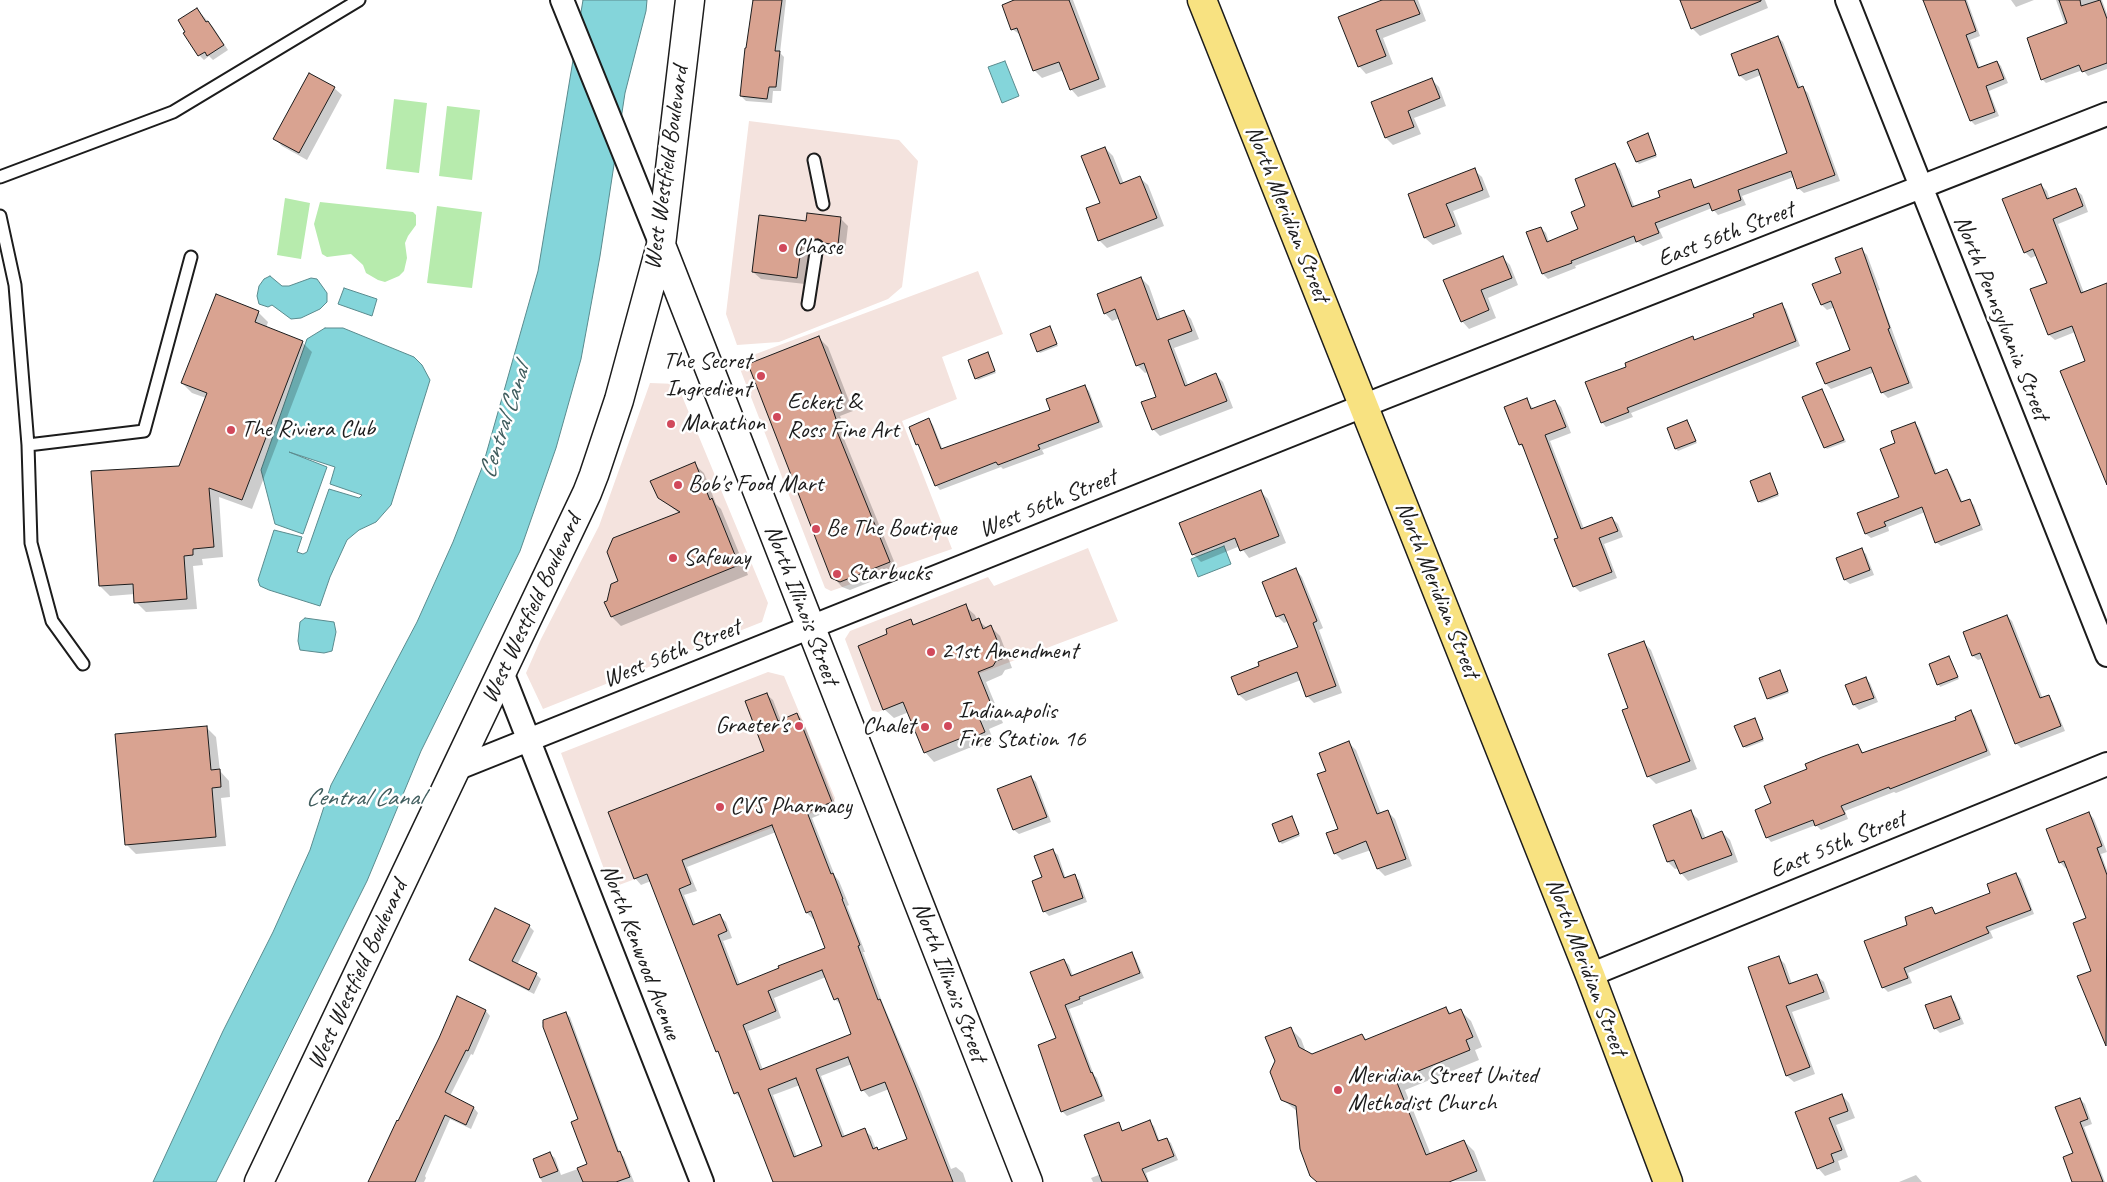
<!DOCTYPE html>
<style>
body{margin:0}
canvas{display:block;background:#fff}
</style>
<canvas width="2107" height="1182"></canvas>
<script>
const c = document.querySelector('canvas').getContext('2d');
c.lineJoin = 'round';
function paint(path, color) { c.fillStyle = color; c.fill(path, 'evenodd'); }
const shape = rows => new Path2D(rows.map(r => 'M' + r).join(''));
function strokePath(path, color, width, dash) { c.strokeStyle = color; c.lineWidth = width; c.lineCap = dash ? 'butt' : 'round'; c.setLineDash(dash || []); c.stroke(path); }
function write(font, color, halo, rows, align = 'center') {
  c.font = font + ' Caveat,sans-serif'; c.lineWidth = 5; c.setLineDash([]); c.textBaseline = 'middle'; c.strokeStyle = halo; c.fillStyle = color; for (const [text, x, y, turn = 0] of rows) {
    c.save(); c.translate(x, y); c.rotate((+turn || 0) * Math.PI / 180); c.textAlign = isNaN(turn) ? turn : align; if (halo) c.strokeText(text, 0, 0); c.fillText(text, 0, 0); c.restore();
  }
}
const built = shape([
 [749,121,899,140,918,161,902,287,888,299,779,342,737,345,726,314],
 [978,271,1003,334,942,357,957,399,902,421,952,549,831,591,825,588,737,361],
 [650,383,677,384,768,603,762,622,543,709,526,673,541,639,599,526],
 [1088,548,1118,621,878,712,872,711,845,639,850,631,988,577,994,586],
 [768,672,784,676,835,798,833,805,611,888,561,753]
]);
const green = shape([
 [394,99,427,103,419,173,386,169],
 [447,106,480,110,472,180,439,176],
 [285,198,310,203,301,259,277,255],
 [320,202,413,212,416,215,416,225,408,236,405,243,407,258,404,271,399,276,385,282,378,280,366,273,363,265,351,254,327,257,322,254,314,224],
 [437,206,482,212,472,288,427,283]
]);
const water = shape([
 [583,0,647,0,646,11,625,93,600,256,581,359,556,448,520,551,421,751,367,881,216,1182,153,1182,223,1031,273,932,310,850,331,785,417,622,453,542,483,465,538,271,583,0],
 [1005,61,1019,96,1002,103,988,67,1005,61],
 [270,276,282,286,289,286,311,278,317,279,327,293,327,302,320,309,301,318,291,319,272,305,268,307,259,304,257,296,259,286,264,279,270,276],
 [344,288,377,299,372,316,338,304,344,288],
 [325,328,343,328,414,357,422,365,430,380,391,505,376,522,359,530,347,540,330,577,320,606,269,590,260,586,258,580,274,530,302,537,297,552,303,554,307,552,329,489,359,498,362,495,330,484,335,467,289,452,327,467,303,534,275,524,261,470,307,339,325,328],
 [1224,546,1231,564,1198,577,1191,559,1224,546],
 [305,618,334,622,336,632,332,651,324,653,300,650,298,641,300,622,305,618]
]);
const shadow = shape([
 [753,0,786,0,780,53,784,57,781,91,773,91,772,103,746,101,741,96],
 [1018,0,1073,0,1106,87,1078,97,1071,89,1064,70,1042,78,1034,70,1022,36,1012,29],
 [1386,0,1418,0,1426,21,1383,38,1393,64,1366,74,1359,66],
 [1681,0,1765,0,1768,8,1700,36,1692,28],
 [1923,0,1967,0,1980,36,1970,40,1980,68,1997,62,2001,66,2008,83,1989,91,1999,116,1975,125,1971,121],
 [2011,0,2034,0,2016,7],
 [2056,0,2102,0,2107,14,2107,69,2088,76,2083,70,2046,83,2042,79,2065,25],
 [197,9,213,27,228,50,213,60,209,56,204,60,199,55],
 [1778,37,1783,42,1801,89,1803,88,1808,93,1840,181,1804,193,1798,188,1794,177,1742,196,1746,205,1718,215,1712,208,1659,229,1663,238,1643,246,1638,242,1575,266,1576,268,1548,279,1543,274,1528,233,1541,228,1546,233,1549,242,1580,230,1587,207,1615,164,1620,169,1635,208,1662,197,1690,180,1697,189,1789,153,1761,75,1746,81,1740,76,1732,55],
 [1432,80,1439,87,1446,106,1414,118,1421,134,1393,145,1386,138],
 [334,88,342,95,307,160,282,146,275,139],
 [1648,135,1657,157,1639,164,1637,162],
 [1105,148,1113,156,1124,184,1140,178,1148,185,1164,226,1107,248,1100,241,1087,209,1101,204],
 [1474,170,1482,177,1490,197,1453,211,1462,234,1433,245,1425,238,1409,194],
 [2041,185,2047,191,2050,200,2076,190,2082,195,2088,212,2058,224,2084,293,2107,284,2107,467,2087,362,2075,332,2055,340,2049,335,2032,290,2049,284,2037,255,2031,258,2025,252],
 [841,219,848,226,845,252,833,250,826,245,819,249,810,247,805,284,761,279,753,272,807,222],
 [1861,249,1867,255,1880,290,1878,291,1913,388,1888,398,1882,392,1875,372,1831,389,1826,384,1852,351,1835,307,1827,310,1822,305,1814,285,1842,274],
 [1502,257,1510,265,1518,285,1488,298,1496,318,1469,329,1462,321,1445,280],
 [1141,278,1149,286,1161,320,1184,311,1191,319,1199,339,1174,348,1188,385,1216,375,1223,382,1233,408,1160,436,1153,429,1157,397,1148,372,1145,373,1137,365,1120,318,1112,321,1105,313],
 [1781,305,1786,309,1800,346,1631,413,1633,417,1606,427,1602,422,1628,367,1692,338,1696,341,1756,318],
 [258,312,268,322,266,328,302,342,312,352,252,509,219,497,223,557,202,559,203,565,193,566,197,609,146,612,136,602,135,594,110,596,100,586,180,467,206,398,192,393,182,383],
 [1050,327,1058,346,1040,353,1038,351],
 [819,338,828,347,853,411,840,416,845,428,842,434,898,571,850,590,842,587,833,577],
 [989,356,996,373,978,380,976,378],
 [1084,386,1089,391,1103,427,1042,450,1044,454,1003,469,1001,467,940,490,936,485,921,448,917,444,929,420,933,425,943,450,1051,410],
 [1822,391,1846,442,1827,449,1825,447],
 [1526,400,1534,409,1555,401,1561,407,1571,433,1550,441,1584,529,1612,518,1618,524,1623,537,1604,544,1617,578,1580,592,1574,586,1559,539,1525,450,1520,444],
 [1687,422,1697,443,1678,451,1676,449],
 [1915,423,1919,428,1937,474,1947,470,1951,475,1963,503,1969,500,1974,505,1983,530,1941,546,1936,542,1925,512,1888,527,1889,531,1871,538,1866,534,1859,514,1900,498,1897,444],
 [694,464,704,473,716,504,721,509,748,575,621,626,612,617,620,582,679,513,659,497],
 [1770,474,1779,496,1761,503,1759,501],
 [1260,491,1268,499,1286,543,1249,558,1240,546,1201,562,1193,554],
 [1861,550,1866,554,1874,575,1850,584,1845,580,1837,559],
 [1296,570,1302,577,1323,628,1319,630,1342,693,1314,703,1307,696,1301,680,1246,701,1239,695,1233,677,1261,667,1299,648,1289,621,1284,623,1277,616],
 [965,606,975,615,977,620,978,620,987,628,991,627,1000,636,1012,668,1005,670,1002,675,986,682,1003,723,989,729,994,742,978,748,969,748,934,762,925,752,909,712,894,718,884,709,889,635,911,621,915,625],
 [2007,616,2012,621,2043,699,2048,697,2053,702,2065,731,2021,748,2016,743,1984,658,1978,660,1973,656,1965,633],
 [1643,642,1651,650,1697,769,1656,784,1648,776,1630,709],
 [1949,658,1959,679,1940,687,1930,665],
 [1781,674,1789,693,1770,700,1768,698],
 [1866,679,1870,683,1878,702,1859,710,1854,705,1847,686],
 [766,694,773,700,781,721,797,714,803,721,837,808,812,818,835,876,839,881,849,905,847,906,865,952,863,952,883,1004,921,1092,951,1169,956,1167,963,1173,966,1182,774,1182,741,1099,735,1093,720,1055,717,1051,651,881,641,885,635,878,766,752],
 [776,832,807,913,813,919,815,918,826,949,740,985,723,941,732,938,726,922,720,916,696,925,684,895,697,891,687,867],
 [826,977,835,999,841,1005,853,1035,763,1070,748,1031,781,1018,774,998],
 [852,1064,863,1090,869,1097,889,1089,908,1140,879,1151,876,1149,871,1136,864,1130,845,1137,821,1076],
 [800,1085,824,1147,797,1157,773,1095],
 [1970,711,1975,716,1991,755,1896,793,1894,792,1845,811,1848,819,1821,830,1816,825,1771,842,1767,837,1772,804,1808,770,1858,745,1864,754,1958,720],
 [1755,719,1764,741,1746,748,1744,746],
 [206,727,216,737,220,771,229,781,230,797,221,798,226,846,136,854,126,844],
 [1349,743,1356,750,1381,814,1388,812,1395,819,1412,866,1385,876,1378,869,1371,850,1342,860,1335,853,1340,829,1328,771],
 [1031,777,1036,782,1051,822,1019,834,1014,830],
 [1691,812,1698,819,1706,839,1722,832,1730,840,1738,862,1688,881,1681,873,1679,868,1675,869,1668,862,1654,826],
 [2089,813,2094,819,2107,852,2101,854,2107,870,2107,1046,2092,1006,2093,972,2088,919,2068,867,2065,868,2060,862],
 [1293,820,1300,836,1282,844,1280,842],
 [1053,851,1058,855,1066,879,1074,876,1079,880,1087,902,1049,916,1044,911,1043,878],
 [2016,874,2021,879,2034,914,1990,931,1993,938,1908,973,1912,983,1888,992,1883,987,1932,908,1937,915,1992,893],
 [529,926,534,931,517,965,537,975,541,979,534,994,475,964,470,960],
 [1132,954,1136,959,1144,978,1083,1002,1083,1004,1069,1009,1094,1075,1097,1078,1105,1101,1067,1116,1062,1111,1058,1039,1064,960,1069,965,1073,976],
 [1778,957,1785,964,1792,984,1817,976,1824,982,1830,999,1792,1012,1815,1074,1794,1082,1787,1076,1749,968],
 [1950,997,1955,1002,1964,1024,1940,1033,1935,1028],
 [1446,1008,1452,1014,1461,1011,1471,1021,1482,1047,1475,1050,1479,1060,1405,1090,1431,1155,1464,1141,1474,1151,1486,1181,1318,1182,1298,1112,1282,1099,1291,1029,1301,1039,1306,1052,1312,1055,1362,1035,1367,1040],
 [486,1011,490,1016,473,1055,471,1054,450,1096,474,1108,478,1113,471,1129,450,1119,425,1176,426,1178,424,1182,370,1182,399,1122],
 [565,1013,570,1017,620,1153,624,1157,634,1182,542,1182,534,1160,550,1154,555,1158,561,1175,589,1165,579,1120,542,1022],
 [1842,1095,1849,1103,1855,1118,1836,1125,1848,1157,1838,1161,1841,1170,1825,1176,1818,1168,1796,1113],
 [2080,1099,2085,1104,2092,1124,2084,1127,2105,1182,2074,1182],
 [1149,1122,1154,1126,1160,1142,1167,1139,1171,1143,1178,1160,1146,1173,1149,1182,1093,1182,1091,1178,1101,1174,1118,1123,1124,1132],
 [1916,1175,1922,1182,1899,1182]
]);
const building = shape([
 [753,0,782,0,775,51,780,51,776,87,769,87,767,99,740,96,745,48,746,48,753,0],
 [1014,0,1069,0,1099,79,1070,90,1059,62,1033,71,1017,28,1011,30,1002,5,1014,0],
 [1382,0,1414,0,1420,14,1376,30,1386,56,1358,67,1338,17,1382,0],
 [1680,0,1761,0,1761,1,1691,29,1680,0],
 [1923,0,1965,0,1976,31,1966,35,1978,68,1997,61,2004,79,1986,86,1995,112,1970,121,1923,0],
 [2059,0,2080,0,2081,6,2100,0,2107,19,2107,63,2082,72,2079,65,2041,80,2027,38,2067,23,2059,0],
 [197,8,206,22,208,21,224,45,207,56,205,52,198,56,183,33,185,32,178,20,197,8],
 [1778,36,1798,88,1803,86,1835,175,1797,189,1791,171,1738,190,1741,200,1712,211,1709,203,1655,223,1659,233,1636,242,1634,236,1571,261,1572,263,1542,274,1526,232,1541,227,1547,242,1578,229,1571,212,1585,206,1575,179,1615,163,1632,207,1660,197,1658,191,1691,179,1694,188,1787,153,1758,69,1739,76,1731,54,1778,36],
 [309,73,335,87,299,153,273,139,309,73],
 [1432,78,1440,98,1408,111,1414,127,1385,138,1371,102,1432,78],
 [1648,133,1656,155,1636,162,1627,142,1648,133],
 [1105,147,1120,184,1140,176,1157,218,1098,241,1086,208,1100,203,1081,156,1105,147],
 [1475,168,1483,190,1446,204,1455,226,1424,238,1408,194,1475,168],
 [2041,184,2047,199,2076,188,2083,206,2053,219,2081,293,2107,283,2107,485,2060,371,2085,361,2072,326,2048,335,2030,289,2047,283,2033,249,2024,253,2002,199,2041,184],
 [807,213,841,217,838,245,824,243,818,239,811,242,802,241,797,278,752,272,759,215,806,221,807,213],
 [1862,248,1890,328,1888,329,1909,383,1881,393,1871,367,1825,384,1816,363,1850,350,1831,301,1821,305,1812,284,1841,273,1835,258,1862,248],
 [1503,256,1512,278,1481,290,1489,310,1461,322,1443,280,1503,256],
 [1141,277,1157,320,1184,310,1192,331,1168,340,1185,386,1216,373,1227,401,1152,430,1141,402,1156,397,1144,363,1136,366,1115,309,1104,314,1097,294,1141,277],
 [216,294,259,311,255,322,303,341,242,500,209,488,214,547,193,549,193,555,184,556,187,599,134,603,133,584,99,586,91,471,179,466,207,393,181,383,216,294],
 [1782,303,1796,341,1627,408,1629,412,1601,423,1585,382,1626,367,1625,363,1693,336,1694,340,1754,317,1753,314,1782,303],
 [1050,326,1057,344,1037,352,1030,334,1050,326],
 [819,336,845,402,832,407,836,419,834,424,890,562,840,582,831,578,748,364,819,336],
 [988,352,995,371,975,379,968,360,988,352],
 [1085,385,1099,422,1038,445,1040,449,998,465,996,462,935,486,918,444,916,445,909,427,929,418,941,449,1050,410,1046,399,1085,385],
 [1822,389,1844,440,1824,448,1802,397,1822,389],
 [1527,398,1531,409,1555,400,1566,427,1545,435,1581,529,1612,517,1618,531,1599,538,1612,572,1573,587,1554,539,1558,538,1522,444,1519,445,1504,407,1527,398],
 [1687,420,1696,441,1675,449,1667,428,1687,420],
 [1915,422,1935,474,1947,469,1961,502,1970,499,1980,525,1935,543,1922,507,1884,522,1886,526,1865,534,1857,513,1899,497,1880,449,1895,443,1891,431,1915,422],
 [695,462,710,500,712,498,739,565,611,617,604,602,607,601,611,584,618,581,607,552,613,538,680,512,658,498,650,481,695,462],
 [1770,473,1778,494,1758,502,1750,481,1770,473],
 [1261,490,1279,536,1240,551,1235,538,1192,555,1179,523,1261,490],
 [1862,548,1870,570,1844,580,1836,558,1862,548],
 [1296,568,1317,621,1313,623,1336,686,1306,697,1297,672,1238,695,1231,677,1259,666,1258,662,1298,647,1284,614,1276,617,1262,582,1296,568],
 [966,604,972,621,979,618,983,629,991,625,1004,658,996,661,993,666,978,672,995,714,980,720,985,732,968,740,959,739,924,753,903,702,883,710,858,646,887,634,886,629,911,619,913,625,966,604],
 [2007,615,2040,698,2049,695,2061,726,2015,744,1980,653,1972,656,1963,632,2007,615],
 [1644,641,1690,761,1647,777,1622,710,1628,708,1608,654,1644,641],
 [1949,656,1958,677,1937,685,1929,664,1949,656],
 [1780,670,1788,691,1767,699,1759,678,1780,670],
 [1866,677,1874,698,1853,705,1845,685,1866,677],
 [767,693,778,721,797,713,832,802,807,812,831,874,833,873,843,899,842,899,860,945,858,946,878,1000,880,999,915,1085,953,1182,773,1182,738,1092,734,1094,718,1051,716,1052,647,874,634,879,608,812,764,751,745,701,767,693],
 [772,825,806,913,811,911,825,948,778,966,779,968,737,985,718,935,727,931,720,914,693,925,679,889,691,884,682,860,772,825],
 [822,970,834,1000,838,998,851,1034,760,1070,743,1025,776,1011,768,991,822,970],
 [848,1057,861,1091,885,1082,907,1139,878,1150,877,1147,873,1149,865,1128,842,1137,816,1069,848,1057],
 [796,1078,822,1146,794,1157,768,1089,796,1078],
 [1971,710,1987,751,1890,789,1889,787,1841,806,1845,814,1815,826,1813,820,1766,838,1755,810,1771,803,1764,786,1807,769,1805,764,1822,757,1858,744,1862,753,1956,720,1955,717,1971,710],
 [1755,718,1763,739,1743,747,1734,726,1755,718],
 [207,726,211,770,220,769,221,787,212,788,216,837,125,845,115,734,207,726],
 [1349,741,1377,814,1388,810,1406,859,1377,869,1366,841,1334,854,1326,833,1338,829,1317,774,1326,771,1319,753,1349,741],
 [1031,776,1047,817,1013,830,997,789,1031,776],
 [1691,810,1702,839,1722,831,1732,855,1680,874,1674,860,1667,862,1653,825,1691,810],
 [2089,812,2102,846,2097,848,2107,875,2106,1046,2077,976,2091,971,2073,923,2086,918,2064,861,2059,863,2046,829,2089,812],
 [1292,816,1299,834,1279,842,1272,824,1292,816],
 [1053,849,1064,878,1075,874,1083,898,1043,912,1032,881,1042,877,1034,856,1053,849],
 [2016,873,2031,910,1986,927,1989,933,1904,968,1908,978,1882,988,1864,941,1907,925,1905,917,1932,907,1935,914,1990,893,1987,884,2016,873],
 [495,908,530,925,512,961,537,973,529,990,469,960,495,908],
 [1132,952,1140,973,1079,997,1080,999,1065,1005,1091,1073,1092,1072,1102,1096,1061,1112,1038,1045,1056,1038,1030,972,1064,959,1071,976,1132,952],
 [1779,956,1789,984,1817,974,1824,992,1786,1006,1810,1067,1786,1076,1748,967,1779,956],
 [457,996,486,1010,468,1051,466,1050,445,1092,474,1107,466,1125,445,1115,415,1182,368,1182,397,1120,398,1121,439,1038,457,996],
 [1951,996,1960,1019,1934,1029,1925,1005,1951,996],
 [1446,1007,1449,1014,1461,1009,1473,1037,1466,1040,1470,1050,1396,1080,1426,1155,1464,1140,1477,1171,1449,1182,1317,1182,1310,1176,1300,1149,1296,1106,1281,1100,1270,1072,1275,1061,1265,1037,1291,1027,1299,1047,1312,1054,1362,1034,1365,1040,1446,1007],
 [566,1012,618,1152,620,1151,630,1177,616,1182,583,1182,577,1168,587,1164,571,1122,578,1119,543,1027,543,1020,566,1012],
 [1842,1094,1848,1111,1829,1118,1842,1150,1831,1154,1834,1162,1817,1169,1795,1112,1842,1094],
 [2080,1098,2088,1119,2080,1122,2103,1182,2072,1182,2063,1157,2073,1153,2055,1107,2080,1098],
 [1150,1120,1158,1141,1167,1138,1174,1156,1142,1169,1148,1182,1102,1182,1084,1135,1119,1122,1122,1131,1150,1120],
 [550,1152,558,1171,540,1178,533,1159,550,1152]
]);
const lane = shape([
 [814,160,823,204],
 [0,177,173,112,359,0],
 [0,216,15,285,28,445,31,543,52,621,83,664],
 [808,304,817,246],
 [28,445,144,431,191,257]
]);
const street = shape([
 [562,0,661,245],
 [1847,0,2107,655],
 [502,672,702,1182],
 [456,769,1388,396,2107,114],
 [1590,975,2107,764]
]);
const secondary = shape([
 [661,245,1028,1182],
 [259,1182,587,493,594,475,619,400,661,245,690,0]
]);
const primary = shape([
 [1202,0,1590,975,1668,1182]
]);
const markers = [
 [783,248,5,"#d1495b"],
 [761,376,5,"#d1495b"],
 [777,417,5,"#d1495b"],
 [671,424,5,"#d1495b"],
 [231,430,5,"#d1495b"],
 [678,485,5,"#d1495b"],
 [816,529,5,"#d1495b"],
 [673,558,5,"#d1495b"],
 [837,574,5,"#d1495b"],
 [931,652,5,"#d1495b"],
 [799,726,5,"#d1495b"],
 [948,726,5,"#d1495b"],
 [925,727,5,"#d1495b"],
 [720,807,5,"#d1495b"],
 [1338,1090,5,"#d1495b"]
];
const streetNames = [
 ["West Westfield Boulevard",667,168,-82],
 ["North Meridian Street",1287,214,68],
 ["East 56th Street",1726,235,-21],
 ["North Pennsylvania Street",2001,318,68],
 ["West 56th Street",1048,504,-22],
 ["North Meridian Street",1437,590,68],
 ["North Illinois Street",801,605,69],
 ["West Westfield Boulevard",532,609,-65],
 ["West 56th Street",672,654,-22],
 ["East 55th Street",1838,845,-22],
 ["North Kenwood Avenue",640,952,69],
 ["North Meridian Street",1586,967,69],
 ["West Westfield Boulevard",358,975,-65],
 ["North Illinois Street",949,982,69]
];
const poiNames = [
 ["Chase",793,248],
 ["The Secret",751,362,"right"],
 ["Ingredient",751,390,"right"],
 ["Eckert &",787,403],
 ["Ross Fine Art",787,431],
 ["Marathon",681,424],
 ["The Riviera Club",241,430],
 ["Bob's Food Mart",688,485],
 ["Be The Boutique",826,529],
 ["Safeway",683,558],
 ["Starbucks",847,574],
 ["21st Amendment",941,652],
 ["Indianapolis",958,712],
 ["Fire Station 16",958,740],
 ["Graeter's",789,726,"right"],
 ["Chalet",915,727,"right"],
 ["CVS Pharmacy",730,807],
 ["Meridian Street United",1348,1076],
 ["Methodist Church",1348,1104]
];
const waterNames = [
 ["Central Canal",505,422,-72],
 ["Central Canal",364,798]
];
paint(built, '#f4e3de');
paint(green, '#b7ebad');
paint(water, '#84d5da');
strokePath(water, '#5a8b8e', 1);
paint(shadow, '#0003');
paint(building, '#d9a391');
strokePath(building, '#1c1c1c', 1);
strokePath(lane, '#1c1c1c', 15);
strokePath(street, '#1c1c1c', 26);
strokePath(secondary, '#1c1c1c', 31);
strokePath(primary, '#1c1c1c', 31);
strokePath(lane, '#fff', 11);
strokePath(street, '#fff', 22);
strokePath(secondary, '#fff', 28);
strokePath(primary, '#f8e281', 28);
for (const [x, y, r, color] of markers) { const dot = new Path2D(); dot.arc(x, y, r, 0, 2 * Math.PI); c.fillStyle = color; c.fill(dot); strokePath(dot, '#fff', 2); }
write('24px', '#1c1c1c', '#fff', streetNames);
write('24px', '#1c1c1c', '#fff', poiNames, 'left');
write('italic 25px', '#405d5e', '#fff', waterNames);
</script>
